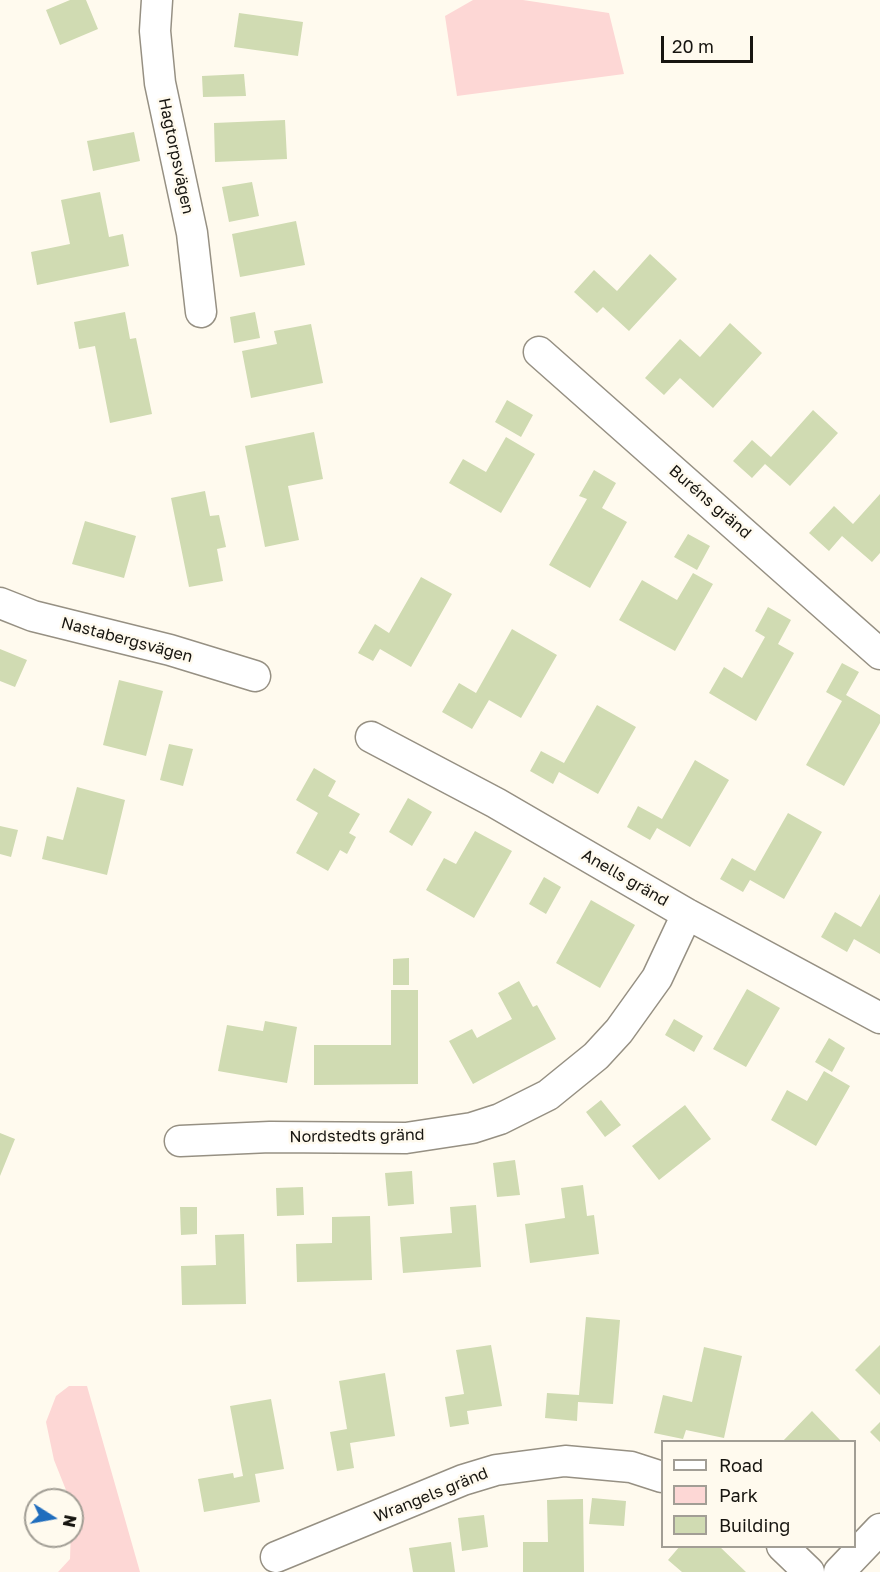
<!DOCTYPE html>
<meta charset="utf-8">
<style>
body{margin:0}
#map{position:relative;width:880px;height:1572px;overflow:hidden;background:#fffaee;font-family:"Golos Text",sans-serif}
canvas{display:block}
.legend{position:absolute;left:661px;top:1440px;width:195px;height:108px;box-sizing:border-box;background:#fffaee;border:2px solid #a29e95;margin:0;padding:8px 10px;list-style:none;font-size:18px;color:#171510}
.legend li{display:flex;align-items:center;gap:12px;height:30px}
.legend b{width:30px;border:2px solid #a29e95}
.north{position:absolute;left:24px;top:1488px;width:60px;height:60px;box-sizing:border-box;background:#fffaee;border:2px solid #a29e95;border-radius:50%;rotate:101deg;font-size:16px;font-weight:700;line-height:24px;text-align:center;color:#171510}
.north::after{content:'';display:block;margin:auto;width:21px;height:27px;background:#206dbd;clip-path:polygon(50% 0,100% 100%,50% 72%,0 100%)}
.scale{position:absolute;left:661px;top:36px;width:92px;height:27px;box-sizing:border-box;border:3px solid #171510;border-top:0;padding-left:8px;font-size:18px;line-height:21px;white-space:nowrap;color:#171510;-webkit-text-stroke:4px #fffaee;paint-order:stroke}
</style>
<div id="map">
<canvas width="880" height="1572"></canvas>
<ul class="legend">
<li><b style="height:8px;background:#fff"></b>Road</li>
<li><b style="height:16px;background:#fdd7d5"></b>Park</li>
<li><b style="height:16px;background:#d0dbb2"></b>Building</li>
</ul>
<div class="north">N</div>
<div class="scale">20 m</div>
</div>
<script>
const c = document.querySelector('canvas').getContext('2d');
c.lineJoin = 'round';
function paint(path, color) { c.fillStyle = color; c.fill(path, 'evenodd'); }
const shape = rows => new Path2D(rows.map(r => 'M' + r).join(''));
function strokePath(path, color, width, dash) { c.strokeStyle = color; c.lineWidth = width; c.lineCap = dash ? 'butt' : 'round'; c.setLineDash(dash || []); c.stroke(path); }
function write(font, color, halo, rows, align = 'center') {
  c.font = font + ' "Golos Text",sans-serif'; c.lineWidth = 5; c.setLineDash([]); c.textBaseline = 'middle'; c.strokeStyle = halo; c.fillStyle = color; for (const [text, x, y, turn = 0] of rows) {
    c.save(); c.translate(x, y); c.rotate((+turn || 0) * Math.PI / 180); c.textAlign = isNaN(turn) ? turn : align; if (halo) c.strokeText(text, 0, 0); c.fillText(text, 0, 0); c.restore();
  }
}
const green = shape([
 [473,0,523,0,609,13,624,74,457,96,445,16],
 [69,1386,87,1386,140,1572,58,1572,70,1559,72,1500,70,1500,54,1460,46,1422,56,1396]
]);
const building = shape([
 [70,0,86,0,98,29,60,45,46,10],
 [239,13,303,22,298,56,234,47],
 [244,74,246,96,203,97,202,76],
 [285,120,287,159,215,162,214,123],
 [134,132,140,161,93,171,87,141],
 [252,182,259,216,229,222,222,187],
 [100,192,109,237,123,234,129,266,37,285,31,252,70,244,61,200],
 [296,221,305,265,240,277,232,234],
 [650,254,677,279,629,331,603,307,597,313,574,292,594,270,617,291],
 [125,312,130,339,136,338,152,414,110,423,95,346,79,349,74,322],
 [255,312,260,338,234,343,230,317],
 [730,323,762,353,713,408,680,378,664,395,645,378,680,339,700,357],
 [311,324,323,383,251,398,242,351,277,344,274,331],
 [507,400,533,415,521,437,495,422],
 [813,410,838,433,790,486,765,464,752,478,733,461,752,440,771,457],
 [314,432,323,479,288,486,299,540,265,547,245,446],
 [506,437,535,454,501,513,449,483,463,459,486,472],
 [594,470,616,483,602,508,627,522,590,588,549,565,587,499,579,496],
 [205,491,210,516,219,515,226,547,217,549,223,581,189,587,171,498],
 [880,494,880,553,872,562,842,536,829,551,809,533,834,506,853,524],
 [85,521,136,536,124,578,72,564],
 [688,534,710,546,697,570,674,557],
 [693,573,713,584,675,651,619,620,642,580,677,600],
 [421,577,452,594,411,667,380,649,373,661,358,653,375,624,389,633],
 [768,607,791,620,778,644,794,653,756,721,709,693,724,667,742,678,765,637,755,631],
 [512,629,557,655,521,718,489,700,472,729,442,712,459,683,476,693],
 [0,649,27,660,15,687,0,681],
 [842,663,859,672,846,695,880,715,880,723,844,786,806,765,842,701,826,692],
 [119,680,163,691,146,756,103,745],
 [597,705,636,727,598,794,559,772,553,784,530,771,541,751,564,763],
 [169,744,193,749,183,786,160,780],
 [695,760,729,780,690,847,657,828,650,840,627,827,638,806,662,819],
 [314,768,336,781,328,796,360,814,349,833,356,837,347,854,340,850,328,871,296,853,318,813,296,800],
 [77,787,125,800,107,875,42,859,47,836,63,840],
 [408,798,432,812,412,846,389,832],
 [788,813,822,832,784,899,750,880,743,892,720,879,732,858,755,871],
 [0,826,18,830,11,857,0,854],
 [475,831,512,851,474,918,426,890,444,858,456,864],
 [544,877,561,887,546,914,529,904],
 [880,894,880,954,854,939,847,952,821,937,835,912,861,927],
 [591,900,635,925,600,988,556,963],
 [409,958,409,985,393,985,393,959],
 [519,981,533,1007,537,1005,556,1039,473,1084,449,1041,472,1029,477,1038,512,1019,498,993],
 [747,989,780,1008,746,1067,713,1049],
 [391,990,418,990,418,1084,314,1085,314,1045,391,1045],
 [674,1019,703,1036,694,1052,665,1035],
 [265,1021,297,1027,287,1083,218,1071,227,1025,263,1031],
 [829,1038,845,1048,832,1072,815,1062],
 [824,1071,850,1086,816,1146,771,1120,787,1090,807,1101],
 [601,1100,621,1125,605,1137,586,1112],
 [685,1105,711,1139,659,1180,632,1146],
 [0,1133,15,1139,0,1176],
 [515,1160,520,1195,497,1197,493,1163],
 [412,1171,414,1204,388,1206,385,1173],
 [583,1185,587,1216,594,1215,599,1254,530,1263,525,1224,565,1218,561,1188],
 [303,1187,304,1215,277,1216,276,1188],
 [476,1205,481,1267,403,1273,400,1237,452,1233,450,1207],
 [180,1207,197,1207,197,1234,181,1235],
 [370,1216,372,1280,297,1282,296,1244,332,1243,332,1217],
 [244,1234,246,1304,182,1305,181,1266,216,1265,215,1235],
 [586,1317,620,1320,613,1404,578,1402,577,1421,545,1418,547,1393,579,1395],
 [491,1345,502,1406,467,1411,469,1424,450,1427,445,1397,464,1394,456,1350],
 [880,1345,880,1395,855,1370],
 [704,1347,742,1356,724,1438,686,1430,683,1439,654,1433,663,1395,692,1402],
 [385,1373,395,1436,350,1443,354,1468,337,1471,330,1432,347,1429,339,1381],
 [271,1399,284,1469,255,1474,260,1502,204,1512,198,1479,233,1473,234,1478,243,1476,230,1406],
 [812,1411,842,1442,782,1442],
 [880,1422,880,1442,870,1432],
 [592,1498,626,1501,624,1526,589,1524],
 [583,1499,584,1572,523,1572,523,1542,548,1542,547,1500],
 [484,1515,488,1547,462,1551,458,1518],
 [451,1542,455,1572,413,1572,409,1548],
 [680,1546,719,1546,746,1572,682,1572,668,1560]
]);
const minor = shape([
 [157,0,155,31,160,83,192,233,201,312],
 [539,352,880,654],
 [0,603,33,616,170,650,255,676],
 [371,737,496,803,687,914,880,1018],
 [180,1141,270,1137,406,1138,472,1128,500,1119,548,1095,596,1056,619,1031,657,978,687,914],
 [782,1546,809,1572],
 [276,1557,463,1480,496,1470,565,1461,631,1467,662,1477],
 [839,1572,880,1529]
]);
const streetNames = [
 ["Hagtorpsvägen",176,156,78],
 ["Buréns gränd",710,502,41],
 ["Nastabergsvägen",127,640,15],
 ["Anells gränd",625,878,30],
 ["Nordstedts gränd",357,1136,-1],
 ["Wrangels gränd",431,1495,-22]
];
paint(green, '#fdd7d5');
paint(building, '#d0dbb2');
strokePath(minor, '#969083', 33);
strokePath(minor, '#fff', 30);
write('16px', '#171510', '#fffaee', streetNames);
</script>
